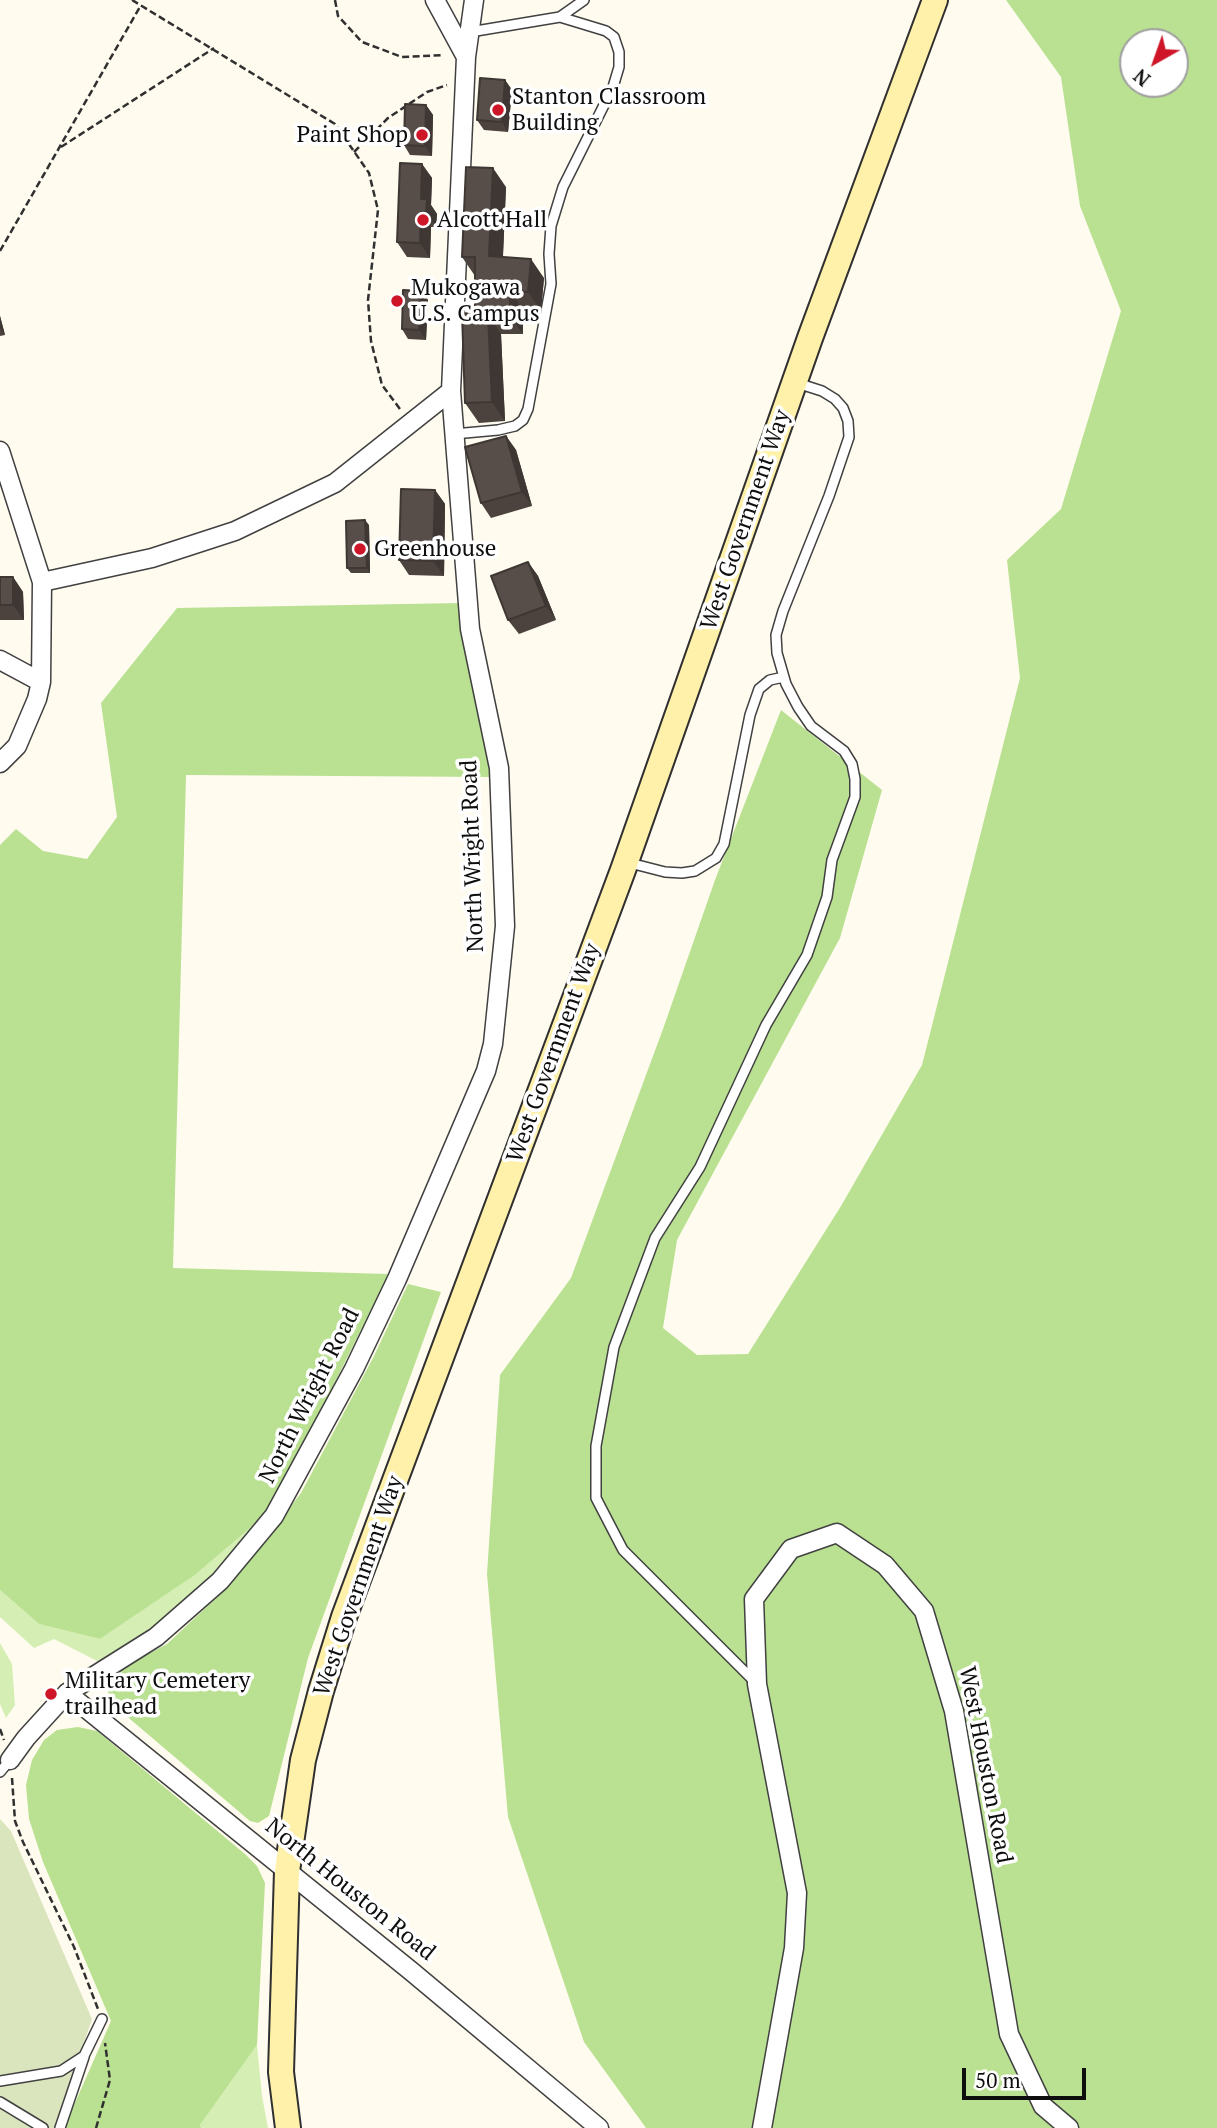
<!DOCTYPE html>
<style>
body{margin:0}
#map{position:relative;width:1217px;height:2128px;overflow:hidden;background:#fffbef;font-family:"PT Serif",serif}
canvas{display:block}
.north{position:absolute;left:1119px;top:28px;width:70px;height:70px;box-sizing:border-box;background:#fff;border:2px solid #9f9f9f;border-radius:50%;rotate:220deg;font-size:19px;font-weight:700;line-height:28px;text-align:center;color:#0e0e0e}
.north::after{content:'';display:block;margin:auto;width:24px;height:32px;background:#ce1628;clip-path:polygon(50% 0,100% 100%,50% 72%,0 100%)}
.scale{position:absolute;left:962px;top:2068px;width:124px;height:32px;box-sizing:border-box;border:4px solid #0e0e0e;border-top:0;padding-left:9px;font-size:21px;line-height:24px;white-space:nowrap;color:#0e0e0e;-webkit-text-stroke:5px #fff;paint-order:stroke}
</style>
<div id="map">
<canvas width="1217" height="2128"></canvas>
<div class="north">N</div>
<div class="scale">50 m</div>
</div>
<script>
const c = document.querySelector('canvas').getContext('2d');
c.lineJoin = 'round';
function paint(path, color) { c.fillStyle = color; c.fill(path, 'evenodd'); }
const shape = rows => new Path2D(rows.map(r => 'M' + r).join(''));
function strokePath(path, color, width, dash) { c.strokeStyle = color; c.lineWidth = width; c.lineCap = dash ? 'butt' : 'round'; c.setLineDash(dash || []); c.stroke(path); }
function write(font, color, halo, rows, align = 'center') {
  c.font = font + ' "PT Serif",serif'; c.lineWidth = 7; c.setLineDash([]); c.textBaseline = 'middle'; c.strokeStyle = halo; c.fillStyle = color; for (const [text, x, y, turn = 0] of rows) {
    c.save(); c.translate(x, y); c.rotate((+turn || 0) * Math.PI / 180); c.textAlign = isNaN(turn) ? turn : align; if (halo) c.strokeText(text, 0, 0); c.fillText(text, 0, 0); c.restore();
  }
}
const green = shape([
 [271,1510,216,1577,124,1650,99,1662,54,1639,34,1648,0,1617,0,1590,39,1624,100,1639,195,1575],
 [0,1643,12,1664,15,1705,6,1718,0,1704],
 [257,2045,262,2096,268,2128,201,2128,200,2125]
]);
const forest = shape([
 [1006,0,1217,0,1217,2128,646,2128,584,2042,508,1817,487,1574,500,1375,571,1278,663,1029,715,880,781,710,882,790,840,938,677,1240,663,1328,697,1355,748,1354,841,1206,922,1065,1020,678,1007,560,1061,509,1121,311,1080,206,1061,77],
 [1133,42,1175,42,1175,84,1133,84],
 [461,603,492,777,186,775,173,1268,389,1274,271,1510,195,1575,100,1639,39,1624,0,1590,0,845,16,829,43,851,87,859,117,817,101,703,177,608],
 [408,1284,441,1292,308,1658,269,1816,258,1823,250,1821,117,1708,108,1692,109,1678,116,1671,167,1644,228,1587,301,1493,373,1358],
 [78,1727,97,1731,245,1854,257,1866,265,1883,257,2045,200,2125,201,2128,64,2128,111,2021,43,1862,29,1819,26,1785,32,1760,44,1740,57,1730]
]);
const cemetery = shape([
 [0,1819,11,1831,92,2019,55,2128,0,2128]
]);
const path = shape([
 [132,0,335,124,369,173,378,210,368,300,371,341,382,385,400,409],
 [335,0,338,16,362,42,402,57,444,55],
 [61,147,214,48],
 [354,152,388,118,427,92,447,85],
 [0,251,141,5],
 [0,1729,4,1740],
 [12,1778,15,1821,23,1842,74,1947,98,2009],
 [96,2128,110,2080,105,2043]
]);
const service = shape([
 [470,32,560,17,584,0],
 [454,434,498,430,515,426,523,420,528,409,551,284,549,254,551,226,563,187,613,87,619,67,619,52,614,37,606,31,560,17],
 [626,862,665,872,682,873,695,871,716,858,724,844,750,715,759,689,770,680,784,677],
 [756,1683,623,1550,596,1498,596,1446,614,1347,655,1238,700,1167,766,1025,807,955,827,897,832,860,855,797,855,779,852,764,844,751,811,726,798,707,786,684,777,653,776,635,783,611,829,496,849,437,848,421,843,408,835,399,822,391,797,383],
 [0,1772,10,1760],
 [0,2081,61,2071,84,2056,102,2019],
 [0,2102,43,2128],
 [60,2128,84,2057]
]);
const minor = shape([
 [435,0,466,57],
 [0,451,42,582,41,682,37,699,17,746,0,763],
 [42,582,152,558,235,531,335,483,451,391],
 [0,660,41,682],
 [67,1693,411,1971,599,2128],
 [10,1760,26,1738,67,1693,156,1637,220,1581,274,1516,354,1369,397,1279,486,1071,493,1044,505,926,499,768,470,629,451,391,466,57,474,0],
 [762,2128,794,1948,797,1893,757,1684,754,1599,791,1549,837,1533,885,1565,924,1611,954,1711,1009,2034,1043,2106,1069,2128]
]);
const secondary = shape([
 [288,2128,281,2072,287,1871,303,1760,321,1691,344,1617,623,870,810,338,935,0]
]);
const wall = shape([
 [505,80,512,90,508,132,484,130,477,120],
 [426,105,433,115,432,156,410,155,404,145],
 [422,164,432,178,431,205,437,214,436,227,431,227,430,258,407,257,397,242],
 [506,187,503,257,544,278,541,311,523,310,523,334,501,334,505,421,479,423,465,403,475,314,475,276,462,257],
 [421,291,428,300,426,340,408,339,402,329],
 [0,316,5,335,0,336],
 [506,436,516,450,532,506,491,518,481,503],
 [435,490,445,504,444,576,409,575,399,560],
 [369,525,370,573,351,573,347,568],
 [528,562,538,576,556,620,519,634,508,620],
 [0,577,13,577,23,592,24,620,0,620]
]);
const shadedWall = shape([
 [505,80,512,90,508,132,502,122],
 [426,105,433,115,432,156,425,146],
 [422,164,432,178,431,205,437,214,436,227,426,212,421,199],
 [493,168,506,187,502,275,489,256],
 [421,212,431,227,430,258,420,243],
 [531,259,544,278,541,311,528,292],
 [421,291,428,300,426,340,419,330],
 [510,291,523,310,523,334,510,315],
 [488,315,501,334,505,421,492,402],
 [0,316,5,335,0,328],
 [506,436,516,450,532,506,522,492],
 [435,490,445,504,444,576,433,561],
 [365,520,369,525,370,573,367,568],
 [528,562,538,576,556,620,546,606],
 [13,577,23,592,24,620,13,605]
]);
const building = shape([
 [480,78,505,80,502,122,477,120,480,78],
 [405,104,426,105,425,146,404,145,405,104],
 [400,163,422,164,421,199,427,199,426,212,421,212,420,243,397,242,400,163],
 [466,167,493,168,489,256,531,259,528,292,510,291,510,315,488,315,492,402,465,403,462,313,475,314,475,257,462,257,466,167],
 [403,290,421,291,419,330,402,329,403,290],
 [506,436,522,492,481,503,465,447,506,436],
 [401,489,435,490,433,561,399,560,401,489],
 [365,520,367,568,347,568,346,521,365,520],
 [528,562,546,606,508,620,491,576,528,562],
 [0,577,13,577,13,605,0,605,0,577]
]);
const markers = [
 [498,110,7,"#ce1628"],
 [422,135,7,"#ce1628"],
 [423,220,7,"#ce1628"],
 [397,301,7,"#ce1628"],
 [360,549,7,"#ce1628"],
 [51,1694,7,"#ce1628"]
];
const poiNames = [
 ["Stanton Classroom",512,97],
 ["Building",512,123],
 ["Paint Shop",408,135,"right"],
 ["Alcott Hall",437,220],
 ["Mukogawa",411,288],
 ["U.S. Campus",411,314],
 ["Greenhouse",374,549],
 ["Military Cemetery",65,1681],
 ["trailhead",65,1707]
];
const streetNames = [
 ["West Government Way",746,520,-71],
 ["North Wright Road",473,856,-92],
 ["West Government Way",554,1053,-70],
 ["North Wright Road",310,1396,-63],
 ["West Government Way",359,1586,-71],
 ["West Houston Road",985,1765,79],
 ["North Houston Road",350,1890,39]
];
paint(green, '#d5eeb3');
paint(forest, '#b9e191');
paint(cemetery, '#dae4bd');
strokePath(service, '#414141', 12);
strokePath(minor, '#414141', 21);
strokePath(secondary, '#303030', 28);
strokePath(path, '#303030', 2.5, [7, 3.5]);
strokePath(service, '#fff', 9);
strokePath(minor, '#fff', 18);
strokePath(secondary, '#fff1aa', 24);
paint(wall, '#4c433f');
paint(shadedWall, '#3e3733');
paint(building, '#584e49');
strokePath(building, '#3e3733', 2);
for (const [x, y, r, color] of markers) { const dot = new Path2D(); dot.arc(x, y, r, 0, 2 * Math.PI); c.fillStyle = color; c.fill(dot); strokePath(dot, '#fff', 2.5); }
write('23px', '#0e0e0e', '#fff', poiNames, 'left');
write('23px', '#0e0e0e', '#fff', streetNames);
</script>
